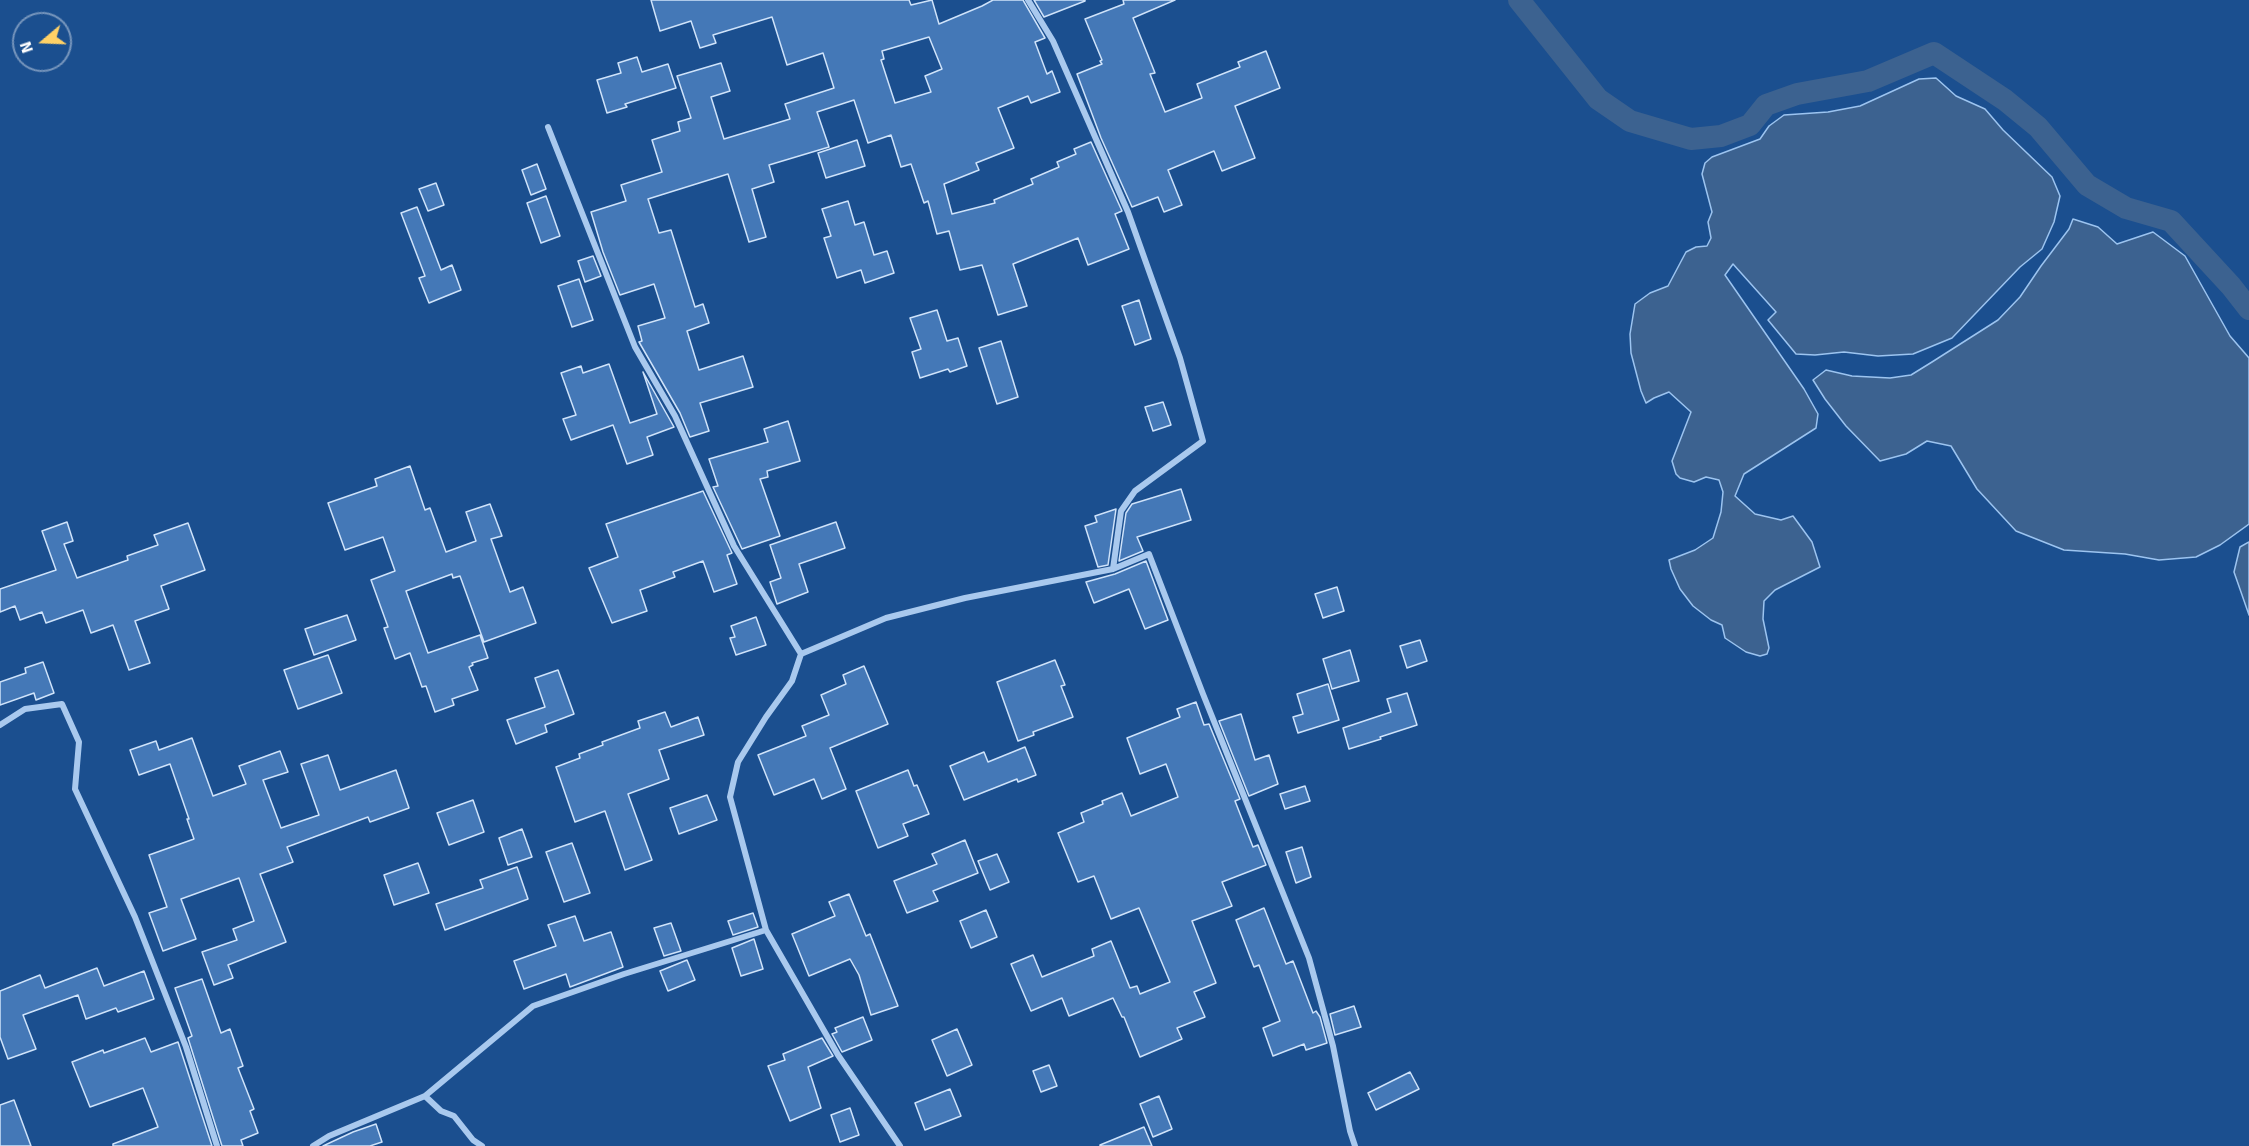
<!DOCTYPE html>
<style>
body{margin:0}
#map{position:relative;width:2249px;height:1146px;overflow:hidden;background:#1b4f8f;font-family:Signika,sans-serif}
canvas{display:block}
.north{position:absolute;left:12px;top:12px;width:60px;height:60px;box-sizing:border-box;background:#1b4f8f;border:2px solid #7695bc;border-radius:50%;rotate:251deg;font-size:16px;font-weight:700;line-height:24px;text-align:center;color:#fff}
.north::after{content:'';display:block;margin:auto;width:21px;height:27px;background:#ffd166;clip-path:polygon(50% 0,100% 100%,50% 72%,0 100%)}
</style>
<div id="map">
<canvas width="2249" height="1146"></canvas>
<div class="north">N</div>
</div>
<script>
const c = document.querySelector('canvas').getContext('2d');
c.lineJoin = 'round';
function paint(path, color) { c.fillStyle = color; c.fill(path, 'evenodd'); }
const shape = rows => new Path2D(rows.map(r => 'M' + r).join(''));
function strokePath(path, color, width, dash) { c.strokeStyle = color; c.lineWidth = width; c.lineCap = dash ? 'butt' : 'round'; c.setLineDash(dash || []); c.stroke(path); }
const water = shape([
 [1936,78,1956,96,1985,109,2003,130,2052,177,2060,196,2054,222,2042,249,2020,267,1952,338,1913,354,1878,356,1844,352,1815,355,1796,354,1768,320,1776,312,1733,264,1725,275,1804,389,1818,414,1816,428,1744,474,1735,496,1755,514,1781,520,1793,516,1812,542,1820,567,1775,590,1764,601,1763,619,1769,648,1767,654,1760,656,1746,652,1725,638,1722,625,1711,620,1693,606,1680,589,1671,569,1669,560,1695,550,1713,538,1721,512,1723,492,1719,480,1706,477,1694,482,1680,478,1676,474,1672,461,1691,412,1669,392,1654,398,1646,403,1641,391,1631,353,1630,334,1635,304,1650,293,1668,286,1686,252,1696,247,1707,246,1711,238,1708,222,1712,212,1702,174,1705,163,1712,157,1760,139,1769,126,1784,115,1828,112,1860,106,1919,79,1936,78],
 [2073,219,2098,227,2117,244,2153,232,2185,256,2230,336,2249,358,2249,524,2220,545,2196,557,2159,560,2125,554,2064,550,2016,531,1977,489,1951,446,1927,441,1906,454,1880,461,1846,426,1825,399,1813,380,1826,370,1852,376,1890,378,1911,375,1932,362,1998,320,2020,297,2041,266,2069,229,2073,219],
 [2249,542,2249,615,2234,572,2240,547,2249,542]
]);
const canal = shape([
 [1519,0,1598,99,1630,121,1691,139,1721,136,1750,125,1766,105,1797,94,1868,81,1934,53,2005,100,2038,127,2087,185,2126,208,2171,221,2231,286,2249,309]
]);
const building = shape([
 [651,0,909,0,911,5,932,0,939,24,982,6,993,0,1023,0,1045,38,1035,42,1047,74,1052,71,1060,92,1031,103,1028,96,998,108,1014,148,976,163,979,170,944,184,952,214,995,203,994,200,1033,184,1031,179,1059,167,1057,162,1076,154,1074,149,1091,142,1122,211,1115,214,1129,249,1088,265,1078,238,1013,264,1027,306,998,315,982,265,960,270,949,231,937,234,928,201,924,203,911,164,901,167,891,135,868,143,854,100,817,112,829,147,769,165,774,182,752,189,766,237,749,242,728,174,648,199,659,233,671,230,695,307,703,304,709,323,687,331,699,370,743,356,753,387,700,403,709,431,690,437,680,413,639,342,642,341,638,326,665,318,654,284,620,295,603,252,591,212,626,201,621,185,662,172,652,140,680,131,678,122,691,118,677,76,721,63,730,91,711,97,724,139,790,119,785,104,834,88,823,53,787,65,772,17,713,35,716,43,700,48,691,21,660,31,651,0],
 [929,37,942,69,925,76,931,92,895,103,881,60,884,59,882,51,929,37],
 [1034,0,1085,0,1085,1,1044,17,1034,0],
 [1123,0,1175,0,1133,18,1155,73,1150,74,1165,112,1202,98,1197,84,1240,67,1238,62,1266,51,1280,88,1235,106,1255,158,1222,171,1214,151,1168,170,1182,205,1164,212,1158,197,1132,207,1101,138,1077,74,1102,64,1100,61,1102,60,1085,19,1124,4,1123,0],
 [637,57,642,72,668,64,676,88,625,104,627,107,607,113,597,80,621,73,618,63,637,57],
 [857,140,865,166,826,178,818,153,857,140],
 [537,164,546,189,531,195,522,170,537,164],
 [436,183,444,205,428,211,419,189,436,183],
 [546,196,560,236,541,243,527,203,546,196],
 [848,201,855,225,864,222,874,255,887,251,894,273,865,283,861,270,837,278,824,238,831,236,822,209,848,201],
 [417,207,441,270,452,265,461,290,429,303,419,278,425,276,401,213,417,207],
 [593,256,601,276,585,282,578,261,593,256],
 [579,279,593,320,572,327,558,286,579,279],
 [1139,300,1151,339,1135,345,1122,306,1139,300],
 [937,310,947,341,958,338,967,366,950,372,948,369,920,378,912,352,921,349,910,318,937,310],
 [1001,341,1018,397,997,404,979,348,1001,341],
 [609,364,630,423,657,414,643,372,674,427,647,437,653,455,627,464,613,425,571,440,563,419,576,415,561,373,581,366,583,373,609,364],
 [1163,402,1171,425,1153,431,1145,407,1163,402],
 [788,421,800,461,767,471,768,477,760,479,780,536,742,549,713,487,718,486,709,459,768,442,764,429,788,421],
 [410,466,425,510,430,508,446,552,476,541,466,512,490,504,502,536,491,539,510,592,523,587,536,623,484,642,460,576,453,578,452,574,406,591,428,653,480,635,488,658,472,663,473,665,469,667,478,690,452,699,454,705,435,712,426,686,422,687,410,653,395,659,384,628,388,627,371,580,395,571,383,537,345,550,328,503,377,486,375,479,410,466],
 [1181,489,1191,520,1137,537,1143,551,1119,561,1126,513,1132,504,1181,489],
 [703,491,732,553,727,555,737,584,714,592,703,561,673,572,675,577,640,590,647,611,612,623,589,568,618,557,606,524,703,491],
 [1116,509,1108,565,1098,567,1085,526,1097,522,1095,516,1116,509],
 [67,522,73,541,64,544,77,578,128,560,127,556,158,545,154,535,188,523,205,570,161,586,169,609,135,621,150,663,129,670,113,625,91,633,83,610,46,623,42,612,20,620,15,606,0,612,0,589,56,570,42,531,67,522],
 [836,522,845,548,799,564,808,592,777,604,770,582,781,578,770,545,836,522],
 [1146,561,1168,620,1145,629,1129,589,1094,603,1086,582,1115,574,1146,561],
 [1337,587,1344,611,1323,618,1315,594,1337,587],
 [347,615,356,640,314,655,305,629,347,615],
 [756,617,766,645,736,655,730,638,735,637,731,626,756,617],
 [1420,640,1427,661,1407,668,1400,646,1420,640],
 [1350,650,1359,681,1332,689,1323,659,1350,650],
 [328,655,342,693,298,709,284,670,328,655],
 [1055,660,1065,685,1061,686,1073,717,1033,732,1034,735,1018,741,997,682,1055,660],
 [43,662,54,693,36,700,34,693,0,705,0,682,26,673,25,668,43,662],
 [864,666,888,724,830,748,846,789,822,799,814,779,774,795,758,755,806,736,802,726,829,715,821,695,846,684,843,675,864,666],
 [558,670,574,714,545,725,547,732,516,744,507,720,545,707,535,678,558,670],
 [1328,684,1339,720,1298,733,1293,717,1303,714,1297,694,1328,684],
 [1407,693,1417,725,1380,737,1381,739,1349,749,1343,728,1391,712,1387,699,1407,693],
 [1196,702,1204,725,1209,724,1240,799,1235,801,1253,847,1258,845,1266,865,1222,882,1232,906,1192,921,1216,983,1194,992,1205,1017,1177,1028,1182,1039,1140,1057,1124,1017,1122,1017,1113,998,1069,1016,1062,998,1031,1011,1011,964,1033,955,1042,977,1094,956,1092,949,1111,941,1130,988,1137,986,1140,994,1170,982,1139,908,1111,919,1094,876,1078,882,1058,833,1084,822,1081,813,1103,804,1102,801,1122,793,1131,816,1178,797,1166,764,1140,774,1127,738,1180,717,1177,709,1196,702],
 [665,712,671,727,698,717,704,735,659,750,669,779,628,794,652,860,625,870,605,811,575,822,556,767,580,758,579,754,603,745,602,742,640,728,638,721,665,712],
 [1241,714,1255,760,1269,755,1278,784,1249,796,1219,721,1241,714],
 [192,738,213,796,246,784,239,766,280,751,288,772,263,780,281,828,319,815,301,764,328,755,340,790,396,770,409,808,370,822,368,817,287,847,293,862,260,874,286,942,228,965,233,978,214,985,202,952,237,940,233,929,254,921,239,878,181,899,196,939,163,951,149,913,167,907,149,855,194,839,187,819,189,819,170,764,139,775,130,750,156,741,159,750,192,738],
 [1025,747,1036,775,1018,782,1017,779,964,800,950,766,984,752,988,762,1025,747],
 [908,770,914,786,917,785,929,814,903,824,908,836,878,848,856,791,908,770],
 [1305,786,1310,801,1285,809,1280,794,1305,786],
 [707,795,717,820,679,834,670,808,707,795],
 [473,800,484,832,449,845,437,813,473,800],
 [522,829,532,857,508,865,499,838,522,829],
 [965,840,978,873,933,891,938,901,907,913,894,881,937,864,932,854,965,840],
 [572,843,590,893,564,902,546,852,572,843],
 [1302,847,1311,877,1296,883,1286,852,1302,847],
 [997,854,1009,882,990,890,978,861,997,854],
 [418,863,429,893,394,905,384,875,418,863],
 [517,867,528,899,445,930,436,904,483,888,480,880,517,867],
 [849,894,866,936,870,934,898,1006,871,1015,859,975,850,959,809,976,792,934,835,916,829,902,849,894],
 [1264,908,1286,964,1293,961,1313,1013,1316,1011,1320,1017,1327,1043,1306,1050,1304,1044,1273,1056,1263,1028,1280,1021,1259,965,1254,967,1236,920,1264,908],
 [986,910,997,937,971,948,960,921,986,910],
 [753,913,758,927,733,935,728,921,753,913],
 [575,916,584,941,611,932,623,967,570,987,566,974,524,989,514,961,556,946,548,925,575,916],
 [671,923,681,951,664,956,654,928,671,923],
 [754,939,763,969,741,976,732,948,754,939],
 [687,960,695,980,668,991,660,971,687,960],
 [97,968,104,986,144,971,154,999,118,1012,116,1008,86,1019,78,995,23,1015,36,1049,8,1059,0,1037,0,991,40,975,45,988,97,968],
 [202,979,221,1033,230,1029,243,1066,238,1068,254,1109,250,1111,258,1133,241,1140,243,1146,222,1146,188,1038,192,1036,175,988,202,979],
 [1354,1006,1361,1027,1335,1035,1330,1014,1354,1006],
 [863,1017,872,1040,842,1052,832,1034,837,1032,835,1028,863,1017],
 [957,1029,972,1065,947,1076,932,1040,957,1029],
 [145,1038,151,1052,178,1042,212,1146,113,1146,113,1144,158,1127,143,1088,90,1107,72,1062,103,1050,104,1053,145,1038],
 [822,1038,833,1056,808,1067,821,1108,790,1121,768,1066,785,1060,783,1054,822,1038],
 [1049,1065,1057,1086,1041,1092,1033,1071,1049,1065],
 [1410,1072,1419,1089,1376,1110,1368,1093,1410,1072],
 [950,1089,961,1116,925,1130,915,1103,950,1089],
 [1159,1096,1172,1129,1153,1137,1140,1104,1159,1096],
 [14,1100,31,1146,0,1146,0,1105,14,1100],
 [850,1108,859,1135,840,1142,831,1115,850,1108],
 [376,1124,382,1142,370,1146,323,1146,353,1132,376,1124],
 [1144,1127,1152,1146,1100,1146,1100,1145,1144,1127]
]);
const street = shape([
 [1028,0,1053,41,1128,212,1180,358,1203,441,1135,491,1121,511,1113,569,1149,554,1203,694,1309,958,1333,1046,1350,1131,1355,1146],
 [548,127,635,347,675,416,734,546,801,654],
 [0,725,25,709,62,704,79,742,75,789,135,917,186,1047,217,1146],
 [766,930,838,1055,900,1146],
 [425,1096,441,1111,454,1116,473,1140,482,1146],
 [313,1146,329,1136,425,1096,533,1006,624,974,766,930,730,797,738,762,766,717,792,681,801,654,886,618,965,598,1113,569]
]);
paint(water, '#3c6290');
strokePath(water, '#9cc4f0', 1.5);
strokePath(canal, '#3c6290', 22);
paint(building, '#4478b7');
strokePath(building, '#cfe3fa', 1.5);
strokePath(street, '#a9c9ee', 6);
</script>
